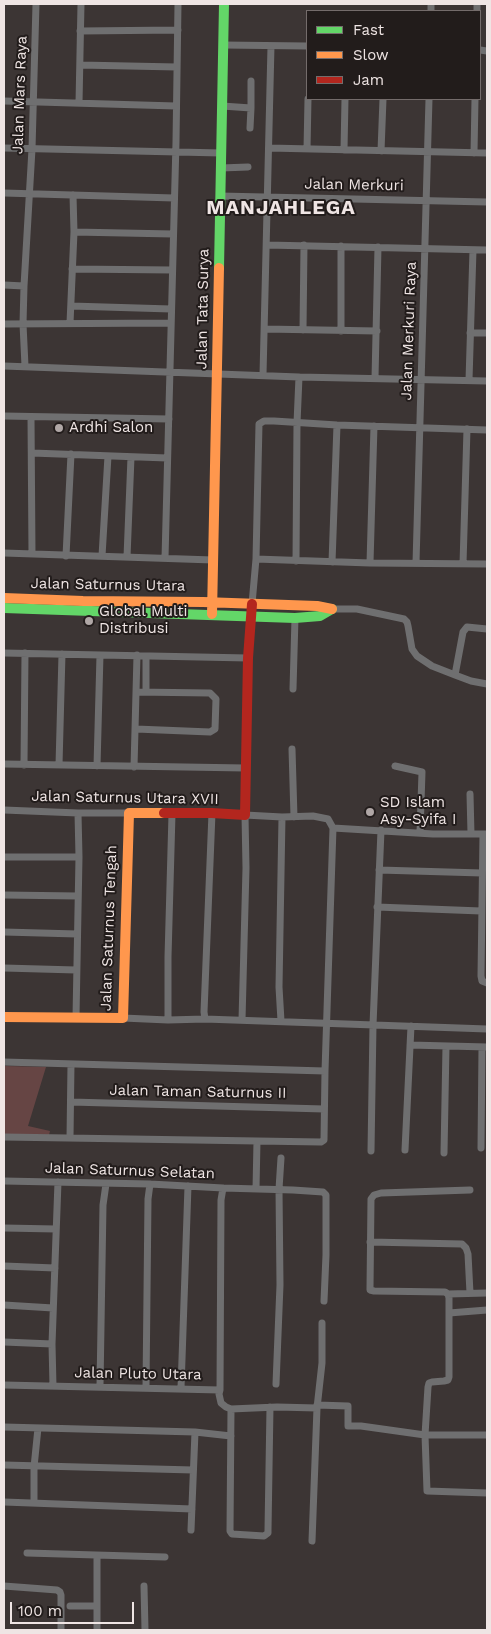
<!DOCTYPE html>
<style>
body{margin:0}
#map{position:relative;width:491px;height:1634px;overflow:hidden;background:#3c3534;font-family:"Work Sans",sans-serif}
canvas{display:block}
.frame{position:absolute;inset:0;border:5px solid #efe5e4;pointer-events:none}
.legend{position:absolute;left:306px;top:10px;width:175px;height:90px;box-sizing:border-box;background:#221c1b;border:1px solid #746c6b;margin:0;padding:6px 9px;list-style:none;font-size:15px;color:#efe5e4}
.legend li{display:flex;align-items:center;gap:10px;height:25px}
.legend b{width:25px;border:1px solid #746c6b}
.scale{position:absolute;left:10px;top:1602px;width:124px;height:22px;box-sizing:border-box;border:2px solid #efe5e4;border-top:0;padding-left:6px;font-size:15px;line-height:18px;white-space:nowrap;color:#efe5e4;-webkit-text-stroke:4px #221c1b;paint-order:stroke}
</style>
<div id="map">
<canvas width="491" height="1634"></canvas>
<div class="frame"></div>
<ul class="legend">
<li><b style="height:6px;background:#63d668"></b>Fast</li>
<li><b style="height:6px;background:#ff974d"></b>Slow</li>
<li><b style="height:6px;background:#b3261e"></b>Jam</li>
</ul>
<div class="scale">100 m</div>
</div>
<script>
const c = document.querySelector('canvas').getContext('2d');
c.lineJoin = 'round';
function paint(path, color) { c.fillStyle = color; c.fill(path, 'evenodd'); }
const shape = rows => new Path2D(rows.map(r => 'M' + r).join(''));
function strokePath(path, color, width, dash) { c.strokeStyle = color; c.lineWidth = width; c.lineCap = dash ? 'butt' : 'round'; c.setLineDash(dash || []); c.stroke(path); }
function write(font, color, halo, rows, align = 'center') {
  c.font = font + ' "Work Sans",sans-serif'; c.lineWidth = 4; c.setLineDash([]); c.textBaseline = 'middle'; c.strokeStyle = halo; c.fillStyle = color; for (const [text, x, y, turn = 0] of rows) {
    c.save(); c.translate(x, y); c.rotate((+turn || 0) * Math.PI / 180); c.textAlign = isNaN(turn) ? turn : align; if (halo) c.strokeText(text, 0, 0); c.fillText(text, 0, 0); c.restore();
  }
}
const green = shape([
 [4,1066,46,1067,28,1126,50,1131,49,1135,4,1134]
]);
const street = shape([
 [477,4,477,11],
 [431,11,431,4],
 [80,31,178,30],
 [223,45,307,46],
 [480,50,487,51],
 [80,65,177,67],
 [4,101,176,106],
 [79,103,81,4],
 [222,106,251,108,250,128],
 [251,108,251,81],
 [4,148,221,153],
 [269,148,487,153],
 [307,149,308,99],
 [344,150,345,99],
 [381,151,383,99],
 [474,153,475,99],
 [221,168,248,167],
 [4,193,174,198],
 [220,196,487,202],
 [74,232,173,234],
 [267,245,487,250],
 [72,269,172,270],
 [4,285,24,286],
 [71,306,171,309],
 [70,323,74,232,73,195],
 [4,324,171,323],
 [265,329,377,331],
 [303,330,304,245],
 [341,331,341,246],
 [470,333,487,333],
 [4,366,299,377,487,381],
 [25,366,23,324,24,286,32,149,36,4],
 [263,375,271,46],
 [375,378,378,247],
 [469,380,473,250],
 [4,416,169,419],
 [31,417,32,554],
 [32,453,167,458],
 [4,553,213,560],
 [66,556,71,454],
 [102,556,108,456],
 [127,557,131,457],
 [165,558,176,142,178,4],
 [256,559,370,563,487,564],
 [296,561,297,423,299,377],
 [332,562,337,425],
 [370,563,374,426],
 [416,563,429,99],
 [463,564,467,429],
 [252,604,256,559,259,424,264,421,274,421,337,425,487,430],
 [332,609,357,609,404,619,407,622,408,626,412,649,417,656,432,666,455,675,471,681,487,684],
 [4,653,248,658],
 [146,656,146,692],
 [455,675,463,632,467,627,487,629],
 [293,689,295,618],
 [136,729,210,732,215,729,216,699,210,693,136,692],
 [292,749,294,817],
 [4,764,245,768],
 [24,765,25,653],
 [59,765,62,654],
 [97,766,100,655],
 [395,766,422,772,420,833],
 [134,767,137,655],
 [470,794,471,834],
 [4,810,78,813,129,813],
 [333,828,433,834,487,834],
 [483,834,481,976,482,981,487,983],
 [4,857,79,857],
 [379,870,482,873],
 [4,895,78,896],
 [377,907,481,911],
 [4,932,77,934],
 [4,968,76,970],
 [76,1017,79,857,78,813],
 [123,1018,168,1020,205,1019,487,1029],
 [205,1019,204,1012,212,813],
 [168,1020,168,957,172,814],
 [281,1021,279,987,282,817],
 [410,1045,487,1047],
 [4,1062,325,1071,333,828,328,819,313,816,282,817,245,815,246,868,242,1020],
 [71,1102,324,1109],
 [4,1137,321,1142,324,1140,325,1071],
 [70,1138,71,1064],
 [481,1148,482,1047],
 [405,1150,411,1026],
 [371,1151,373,1025,381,830],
 [444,1153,446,1046],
 [4,1181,150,1184,223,1188,293,1190,323,1192,326,1195,326,1255,324,1301],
 [256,1189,257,1141],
 [470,1190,381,1193,374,1195,371,1199,370,1288,370,1290,374,1291,445,1292,448,1294,449,1298,449,1377,448,1380,444,1381,432,1382,429,1383,428,1387,425,1435,427,1491,487,1493],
 [4,1228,56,1229],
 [370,1242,462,1244,466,1248,468,1254,470,1293],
 [4,1266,55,1268],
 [448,1294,487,1293],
 [4,1305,53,1308],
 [449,1313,487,1310],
 [4,1342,52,1344],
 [276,1384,280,1285,279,1189,281,1158],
 [4,1385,220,1390,219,1394,221,1403,226,1407,231,1409,277,1407,317,1408],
 [53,1386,52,1344,58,1182],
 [100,1386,103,1205,106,1184],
 [146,1387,148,1199,150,1184],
 [181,1388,188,1186],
 [220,1390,221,1200,223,1188],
 [317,1405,348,1406,348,1426,361,1426,425,1435,487,1435],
 [231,1409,230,1531,232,1534,264,1536,268,1533,268,1530,270,1407],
 [4,1427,195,1432,231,1436],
 [4,1465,193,1470],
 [4,1502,192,1509],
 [34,1503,34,1467,38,1428],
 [191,1530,195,1432],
 [312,1541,317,1408,322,1363,322,1323],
 [27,1553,165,1557],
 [4,1586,57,1590,60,1592,61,1595,61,1630],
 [144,1586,145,1630],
 [70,1606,97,1606],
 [97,1630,97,1556]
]);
const fast = shape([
 [219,268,224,4],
 [4,608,295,618,320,616,332,609]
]);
const slow = shape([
 [4,598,83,601,203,602,317,606,332,609],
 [212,614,219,268],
 [4,1017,123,1018,129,813,164,813]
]);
const jam = shape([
 [164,813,212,813,245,815,248,658,252,604]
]);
const markers = [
 [59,428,5,"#b0a7a6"],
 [89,621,5,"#b0a7a6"],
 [370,812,5,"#b0a7a6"]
];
const streetNames = [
 ["Jalan Mars Raya",20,95,-88],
 ["Jalan Merkuri",354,185,1],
 ["Jalan Tata Surya",203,309,-89],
 ["Jalan Merkuri Raya",409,331,-88],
 ["Jalan Saturnus Utara",108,585,1],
 ["Jalan Saturnus Utara XVII",125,798,1],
 ["Jalan Saturnus Tengah",109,928,-88],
 ["Jalan Taman Saturnus II",198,1092,1],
 ["Jalan Saturnus Selatan",130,1171,2],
 ["Jalan Pluto Utara",138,1374,1]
];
const poiNames = [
 ["Ardhi Salon",69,428],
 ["Global Multi",99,612],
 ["Distribusi",99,629],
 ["SD Islam",380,803],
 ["Asy-Syifa I",380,820]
];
const districtNames = [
 ["MANJAHLEGA",281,208]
];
paint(green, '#664544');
strokePath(street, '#6f6f70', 7);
strokePath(fast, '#63d668', 10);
strokePath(slow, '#ff974d', 10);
strokePath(jam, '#b3261e', 10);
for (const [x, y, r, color] of markers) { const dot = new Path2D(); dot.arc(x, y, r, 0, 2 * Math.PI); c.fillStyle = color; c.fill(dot); strokePath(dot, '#221c1b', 2); }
write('15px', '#efe5e4', '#221c1b', streetNames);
write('15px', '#efe5e4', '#221c1b', poiNames, 'left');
c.letterSpacing = '1px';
write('bold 20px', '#efe5e4', '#221c1b', districtNames);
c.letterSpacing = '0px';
</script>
